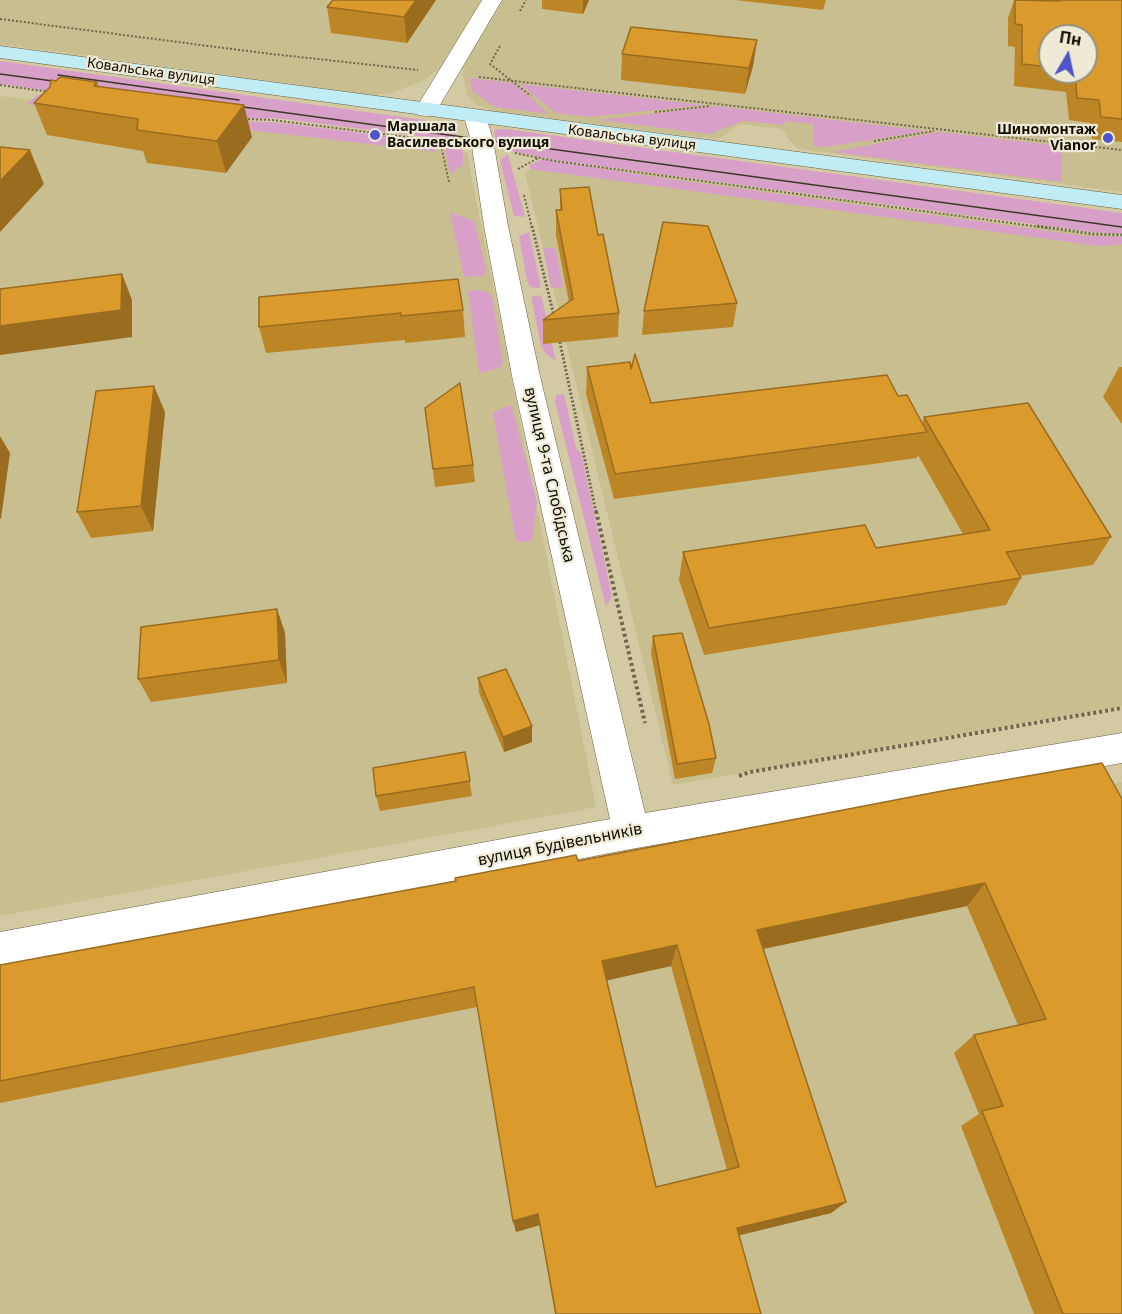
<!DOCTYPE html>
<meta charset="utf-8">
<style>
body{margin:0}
#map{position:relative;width:1122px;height:1314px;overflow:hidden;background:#d3c9a2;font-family:"Noto Sans",sans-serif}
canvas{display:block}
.north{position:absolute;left:1038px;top:24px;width:60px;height:60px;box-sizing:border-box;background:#eeead6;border:2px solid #959181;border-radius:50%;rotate:9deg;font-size:16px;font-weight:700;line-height:24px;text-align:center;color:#100c01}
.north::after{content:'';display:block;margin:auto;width:21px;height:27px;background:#4f54ca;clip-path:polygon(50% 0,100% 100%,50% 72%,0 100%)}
</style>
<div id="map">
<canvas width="1122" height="1314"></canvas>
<div class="north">Пн</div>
</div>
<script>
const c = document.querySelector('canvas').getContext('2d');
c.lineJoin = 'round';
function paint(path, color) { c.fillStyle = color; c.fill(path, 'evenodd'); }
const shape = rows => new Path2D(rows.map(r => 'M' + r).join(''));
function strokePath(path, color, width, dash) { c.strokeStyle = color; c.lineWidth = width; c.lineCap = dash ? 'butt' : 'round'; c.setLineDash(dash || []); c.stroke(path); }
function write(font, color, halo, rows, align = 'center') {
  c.font = font + ' "Noto Sans",sans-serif'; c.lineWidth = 4.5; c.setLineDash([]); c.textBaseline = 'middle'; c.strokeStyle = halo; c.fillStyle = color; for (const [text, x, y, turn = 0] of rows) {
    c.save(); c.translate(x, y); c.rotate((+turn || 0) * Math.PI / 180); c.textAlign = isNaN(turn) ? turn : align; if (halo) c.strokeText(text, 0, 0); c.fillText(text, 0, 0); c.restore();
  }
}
const built = shape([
 [0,0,482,0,444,65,423,81,394,92,374,95,0,44],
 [499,0,1122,0,1122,192,799,149,789,140,782,129,738,124,724,136,713,139,496,111,477,105,467,95,463,75,463,61],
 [1050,36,1086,36,1086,72,1050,72],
 [0,96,467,153,596,807,0,916],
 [542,159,1101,236,1122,237,1122,706,673,785,525,173],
 [1122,782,1122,1314,0,1314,0,985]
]);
const green = shape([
 [0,61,445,123,453,128,459,141,274,118,256,119,0,84],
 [470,78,513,83,549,114,495,107,472,91],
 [519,84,704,105,589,117,556,113],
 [44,93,257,122,272,122,427,141,431,142,437,152,27,104,36,96],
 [716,106,926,131,825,147,813,146,814,124,785,121,784,125,742,121,710,134,599,120],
 [505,129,1122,213,1122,234,1092,232,555,160,497,148,494,130],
 [938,132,1062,146,1062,182,833,152],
 [444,145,459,148,463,151,463,165,450,174],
 [508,154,525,217,514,216,500,160],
 [542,159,655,177,1084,236,1122,237,1122,244,1099,246,530,169,530,165],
 [450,212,474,221,487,272,482,276,464,277],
 [529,232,541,287,537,288,530,287,527,281,519,236],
 [543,248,555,248,563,287,551,288],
 [479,290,489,293,492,296,503,362,499,368,479,373,468,291],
 [541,295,556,361,545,353,541,345,531,297],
 [564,394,576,448,581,453,612,596,606,607,555,401,556,395],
 [511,405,537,501,532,541,516,542,493,412]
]);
const pathFar2 = shape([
 [520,11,526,0],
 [0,19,263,53,418,70],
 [500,46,490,64,531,96],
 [479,77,1122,150],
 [0,85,50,92],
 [655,112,710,106],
 [244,119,272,120,454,143],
 [440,141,449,182],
 [874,141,934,131],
 [515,153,555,161,1048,228],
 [518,169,538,158],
 [524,195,532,228]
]);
const pathFar1 = shape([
 [532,226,554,316],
 [1037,226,1093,234,1122,235],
 [559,338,596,512]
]);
const path = shape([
 [596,511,645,723],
 [739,776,750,772,1122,708]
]);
const street = shape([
 [482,0,502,0,434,115,426,116,418,115,415,110,482,0],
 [475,111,483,112,486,117,493,140,508,226,540,376,645,813,1122,733,1122,763,631,849,0,970,0,932,610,819,512,376,484,226,471,140,464,117,467,112,475,111]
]);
const secondary = shape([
 [0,46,1122,195,1122,209,0,58,0,46]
]);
const tram = shape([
 [0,74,68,83],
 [58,75,239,100],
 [229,105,1122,227]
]);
const wall = shape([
 [436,0,407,43,331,33,327,7],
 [542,0,589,0,583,14,542,9],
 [735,0,826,0,823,10],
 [1014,0,1122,0,1122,142,1092,139,1090,123,1069,120,1066,92,1014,86,1015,47,1008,46,1008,18],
 [1050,36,1086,72,1050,72],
 [757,40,753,66,745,94,621,80,622,54],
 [97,82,99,86,252,137,226,173,147,163,143,151,47,135,34,103,50,87],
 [560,189,598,235,619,313,618,337,543,344,543,320,569,302,556,235,556,210,560,210],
 [259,297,463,310,465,337,405,343,405,340,266,353,259,327],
 [737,303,733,327,642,335,644,311],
 [587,367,631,369,651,403,898,396,922,423,924,417,1111,537,1093,565,1019,576,1021,578,1006,605,704,655,679,580,683,552,876,548,963,534,918,455,917,458,614,499,586,394],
 [1119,367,1122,367,1122,424,1103,397],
 [425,408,473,465,475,482,435,487],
 [165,412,153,531,91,538,77,512],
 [277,609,285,633,287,683,151,702,138,679],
 [653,636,716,758,712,773,675,779,651,653],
 [478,678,532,726,532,742,504,752,479,693],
 [465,752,472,796,380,811,376,796],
 [1102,763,1122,1314,1034,1314,961,1126,979,1114,954,1053,974,1035,1018,1025,967,906,763,949,846,1202,831,1213,739,1235,761,1314,555,1314,540,1225,516,1232,477,1007,0,1103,0,965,578,861],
 [671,966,727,1170,656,1187,606,980]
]);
const shadedWall = shape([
 [416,0,436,0,407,43,404,17],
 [583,0,589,0,583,14],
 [757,40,753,66,745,94,749,68],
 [244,105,252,137,226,173,217,141],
 [30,150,44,184,0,232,0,181],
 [122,274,132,300,132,337,0,355,0,326],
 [154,386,165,412,153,531,141,506],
 [0,436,10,453,1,519,0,518],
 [277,609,285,633,287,683,279,660],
 [532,726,532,742,504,752,503,737],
 [985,883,967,906,748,952,757,930],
 [677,945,671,966,600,982,602,961],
 [846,1202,831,1213,728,1238,737,1228],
 [538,1214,540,1225,516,1232,513,1221]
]);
const building = shape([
 [333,0,416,0,404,17,327,7,333,0],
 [1015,0,1060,1,1060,0,1122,0,1122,119,1101,117,1099,100,1077,98,1075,72,1086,72,1086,36,1050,36,1050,67,1022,64,1022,25,1015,24,1015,0],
 [631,27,757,40,749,68,622,54,631,27],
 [60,77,97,82,94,86,244,105,217,141,137,130,138,119,34,103,50,87,51,80,56,81,60,77],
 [0,147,30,150,0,181,0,147],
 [589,187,598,235,603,234,619,313,543,320,573,299,556,210,562,210,560,189,589,187],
 [663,222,708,226,737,303,644,311,663,222],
 [122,274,121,310,0,326,0,289,122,274],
 [458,279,463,310,401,316,401,313,259,327,259,297,458,279],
 [635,354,651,403,887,375,898,396,907,395,927,432,615,474,587,367,630,362,631,369,635,354],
 [460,383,473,465,433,469,425,408,460,383],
 [154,386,141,506,77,512,96,391,154,386],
 [1028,403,1111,537,1006,552,1021,578,709,628,683,552,865,525,876,548,990,530,924,417,1028,403],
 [277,609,279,660,138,679,141,627,277,609],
 [682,633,709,724,716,758,677,764,653,636,682,633],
 [506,669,532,726,503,737,478,678,506,669],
 [465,752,470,781,376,796,373,768,465,752],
 [1102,763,1122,799,1122,1314,1063,1314,982,1111,1003,1106,974,1035,1046,1019,985,883,757,930,846,1202,737,1228,761,1314,556,1314,538,1214,513,1221,474,987,0,1081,0,965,456,881,455,878,576,855,578,861,942,791,1102,763],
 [677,945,739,1167,656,1187,602,961,677,945]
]);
const markers = [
 [375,135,6,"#4f54ca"],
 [1108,138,6,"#4f54ca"]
];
const farStreetnames = [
 ["Ковальська вулиця",151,72,8],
 ["Ковальська вулиця",632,138,7]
];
const farPoinames = [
 ["Маршала",387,127],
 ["Василевського вулиця",387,143],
 ["Шиномонтаж",1096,130,"right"],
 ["Vianor",1096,146,"right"]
];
const streetNames = [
 ["вулиця 9-та Слобідська",549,475,77],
 ["вулиця Будівельників",560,845,-11]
];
paint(built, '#c9be8f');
paint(green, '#d8a0c9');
strokePath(street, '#68603c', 1);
strokePath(secondary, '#68603c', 1);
strokePath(pathFar2, '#6f684f', 2, [2, 2]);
strokePath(pathFar1, '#6f684f', 3, [2, 2]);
strokePath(path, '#6f684f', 4, [3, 3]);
paint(street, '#fff');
paint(secondary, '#c0ecf6');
strokePath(tram, '#3d3826', 1.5);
paint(wall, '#bc8526');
paint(shadedWall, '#996c1f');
paint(building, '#db9b2c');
strokePath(building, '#996c1f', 1.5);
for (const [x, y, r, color] of markers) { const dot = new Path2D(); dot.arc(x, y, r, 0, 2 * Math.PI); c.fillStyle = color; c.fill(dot); strokePath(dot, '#eeead6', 2); }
write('14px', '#100c01', '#eeead6', farStreetnames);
write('bold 14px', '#100c01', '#eeead6', farPoinames, 'left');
write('16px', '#100c01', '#eeead6', streetNames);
</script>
